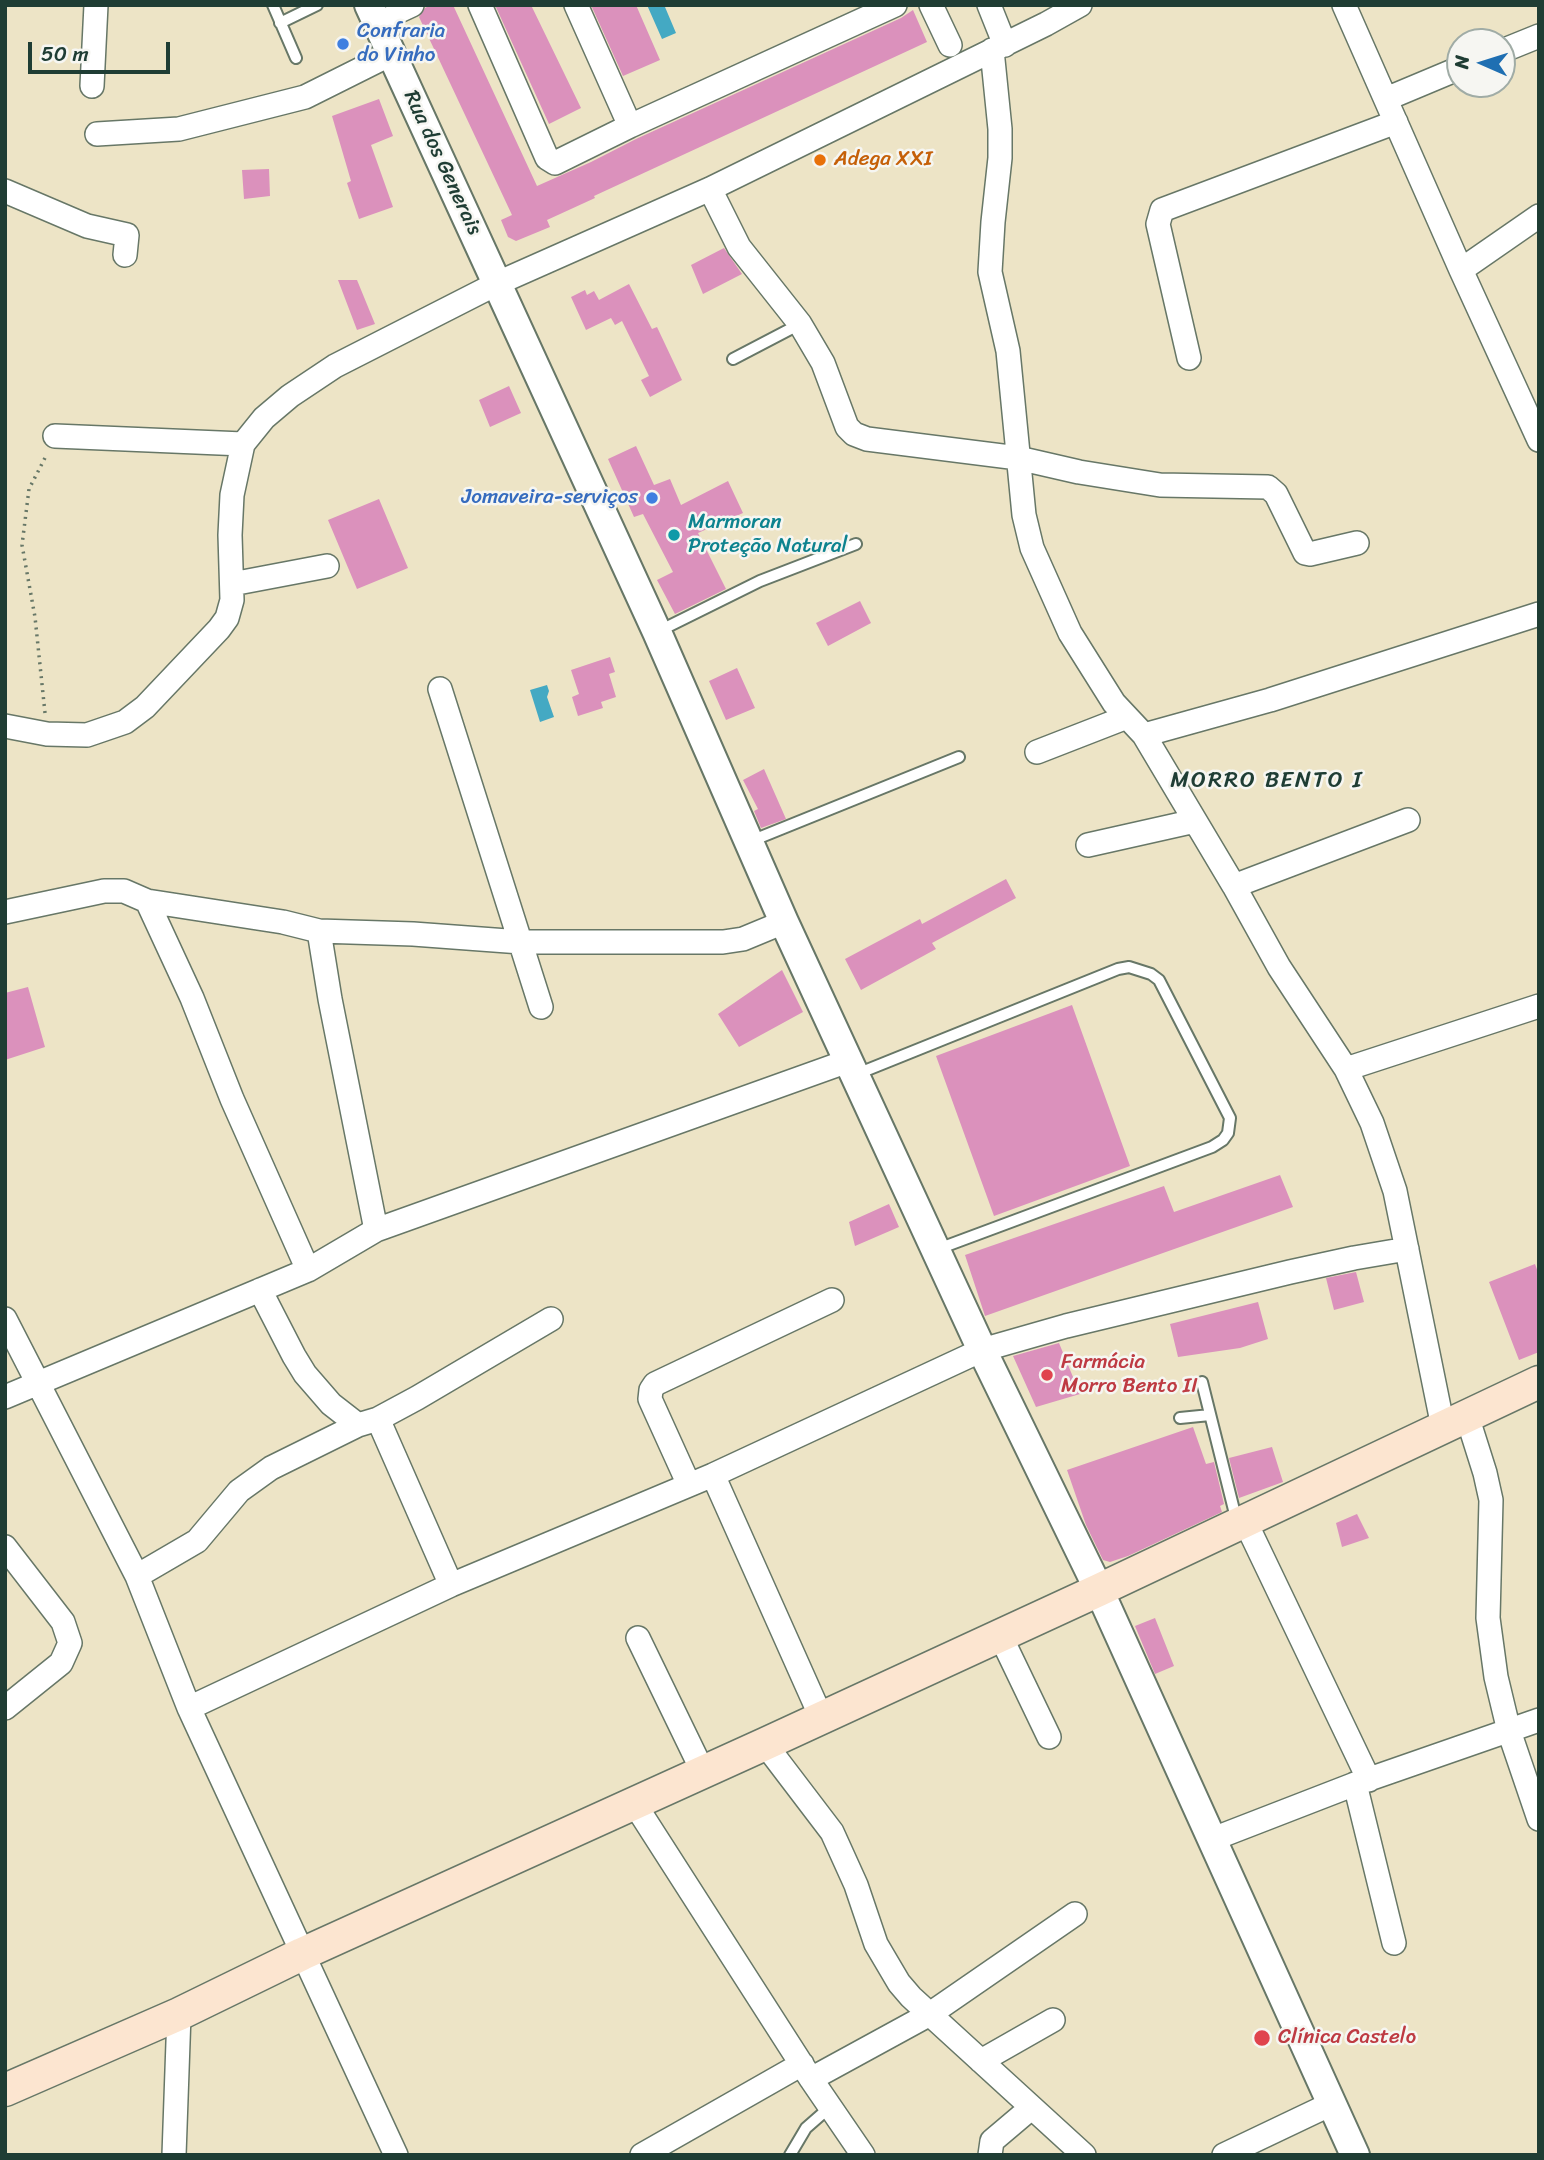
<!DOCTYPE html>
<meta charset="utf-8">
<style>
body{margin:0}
#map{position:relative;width:1544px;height:2160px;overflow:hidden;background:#ede4c6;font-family:Sriracha,sans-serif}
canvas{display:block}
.frame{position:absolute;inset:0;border:7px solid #1f3d34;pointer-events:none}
.north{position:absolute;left:1446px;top:28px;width:70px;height:70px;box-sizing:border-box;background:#f6f6f2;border:2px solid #a0aca6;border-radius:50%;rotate:273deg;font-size:19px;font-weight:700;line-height:28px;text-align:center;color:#1f3d34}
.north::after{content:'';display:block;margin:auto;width:24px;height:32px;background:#1f6fb2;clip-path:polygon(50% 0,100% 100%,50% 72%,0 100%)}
.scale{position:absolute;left:28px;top:42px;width:142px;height:32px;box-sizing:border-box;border:4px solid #1f3d34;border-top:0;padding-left:9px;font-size:21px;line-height:24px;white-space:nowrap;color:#1f3d34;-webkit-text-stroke:5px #f6f6f2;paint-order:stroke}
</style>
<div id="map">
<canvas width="1544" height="2160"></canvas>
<div class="frame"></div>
<div class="north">N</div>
<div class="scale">50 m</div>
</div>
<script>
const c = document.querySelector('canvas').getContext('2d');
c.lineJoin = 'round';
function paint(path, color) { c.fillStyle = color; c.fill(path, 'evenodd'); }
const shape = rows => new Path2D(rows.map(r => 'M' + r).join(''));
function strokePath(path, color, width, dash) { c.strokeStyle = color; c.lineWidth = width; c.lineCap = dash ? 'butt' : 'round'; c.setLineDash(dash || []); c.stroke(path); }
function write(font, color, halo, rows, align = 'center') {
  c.font = font + ' Sriracha,sans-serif'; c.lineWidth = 5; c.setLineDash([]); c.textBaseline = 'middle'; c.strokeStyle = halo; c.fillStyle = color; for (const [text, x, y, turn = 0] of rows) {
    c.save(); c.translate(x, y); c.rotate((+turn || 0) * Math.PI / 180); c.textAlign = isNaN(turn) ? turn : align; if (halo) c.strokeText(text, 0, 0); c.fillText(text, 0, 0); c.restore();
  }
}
const water = shape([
 [647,5,669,5,665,7,676,33,662,39],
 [547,685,549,691,547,697,554,717,540,722,530,690]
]);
const building = shape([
 [431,5,453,5,537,186,591,162,636,139,901,18,913,10,927,42,594,196,595,198,547,220,550,227,516,241,508,237,501,220,512,215,419,17,425,8],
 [495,5,531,5,581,108,549,124],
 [591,5,636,5,660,60,623,76],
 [379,99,393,136,371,145,393,207,359,219,347,183,351,181,332,116],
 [269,169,270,196,244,199,242,170],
 [724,248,742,274,703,294,691,265],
 [338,280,357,280,375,324,357,330],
 [629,284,652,329,657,327,682,380,650,397,641,380,649,376,622,321,615,325,611,318,586,330,571,297,585,290,587,295,594,291,599,300],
 [509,386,521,413,490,427,479,400],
 [636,446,654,485,670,479,681,505,728,481,743,513,698,533,726,589,675,614,657,580,673,572,643,514,634,517,608,459],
 [379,499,408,568,357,589,328,520],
 [860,601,871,623,828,646,816,623],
 [610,657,615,672,609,674,616,697,601,702,603,708,578,716,572,697,579,694,571,670],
 [737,668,755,708,726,720,709,681],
 [764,769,786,819,761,828,754,811,758,809,743,780],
 [1006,879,1016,898,932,943,936,949,861,990,845,959,920,919,922,924],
 [782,970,803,1012,739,1047,718,1014],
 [28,987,45,1047,5,1060,5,993],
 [1072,1005,1130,1166,994,1216,936,1056],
 [1280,1175,1293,1207,985,1316,965,1255,1164,1186,1174,1212],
 [889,1204,899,1227,855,1246,849,1222],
 [1535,1264,1539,1275,1539,1352,1519,1360,1489,1282],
 [1356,1272,1364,1302,1334,1310,1326,1278],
 [1258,1302,1268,1339,1240,1348,1178,1357,1170,1324],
 [1059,1343,1080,1394,1036,1407,1013,1356],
 [1193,1427,1206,1464,1214,1462,1224,1504,1220,1506,1222,1512,1128,1556,1110,1562,1103,1560,1086,1525,1067,1470],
 [1272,1447,1283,1482,1239,1498,1229,1458],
 [1357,1514,1369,1538,1342,1547,1336,1523],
 [1155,1618,1174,1666,1155,1674,1135,1626]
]);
const path = shape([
 [45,713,35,617,22,545,29,489,47,454]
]);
const service = shape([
 [273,5,296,58],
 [280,23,317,5],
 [733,359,800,324],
 [657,632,760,581,856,544],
 [751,841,959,757],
 [857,1074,1118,969,1129,967,1151,974,1159,980,1230,1118,1228,1133,1223,1140,1212,1147,938,1249],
 [1202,1382,1237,1522],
 [1180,1418,1210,1415],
 [790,2155,806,2128,830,2107]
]);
const minor = shape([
 [480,5,547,158,555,163,630,126,895,5],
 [576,5,630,126],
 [931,5,950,45],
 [989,5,1005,45],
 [1344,5,1461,270,1539,440],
 [382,33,397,12,412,5],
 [992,50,1000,129,1000,158,993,222,990,272,1008,351,1024,515,1032,548,1070,633,1114,703,1144,735,1234,886,1279,967,1346,1069,1372,1123,1395,1191,1443,1427],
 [1502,51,1539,36],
 [92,86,96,5],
 [1386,99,1460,68],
 [97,134,179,129,305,97,391,54],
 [710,189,739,247,800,324,823,363,847,427,854,434,867,439,1018,458,1079,472,1160,485,1268,487,1276,494,1305,553,1310,554,1357,543],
 [5,191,87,226,127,235,125,255],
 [1461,270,1539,216],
 [1189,358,1158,224,1162,210,1396,122],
 [55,436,243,444],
 [232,584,327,566],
 [440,689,541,1007],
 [5,726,47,734,87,735,125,722,145,707,219,629,227,618,232,600,230,535,232,495,243,444,264,418,290,396,335,366,498,283,710,189,1046,24,1080,5],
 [1144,735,1270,700,1539,614],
 [1037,752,1127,717],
 [1088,845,1195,821],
 [1234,886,1408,820],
 [147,901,192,998,232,1099,308,1270],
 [5,912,104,891,124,891,147,901,283,922,319,931,413,934,521,942,723,942,743,939,784,922],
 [319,931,330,999,376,1230],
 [1346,1069,1539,1006],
 [260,1290,294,1356,305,1374,331,1404,358,1425],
 [5,1319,137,1576,189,1708,396,2155],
 [5,1397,308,1270,376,1230,848,1061],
 [1467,1416,1485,1473,1491,1500,1488,1618,1496,1677,1509,1731,1539,1819],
 [378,1419,451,1585],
 [713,1475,821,1717],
 [689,1485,650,1399,651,1390,655,1384,832,1300],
 [1245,1521,1369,1780],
 [5,1547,63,1622,70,1643,61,1663,5,1708],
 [137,1576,197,1541,239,1491,271,1468,358,1425,378,1419,417,1398,551,1319],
 [1000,1635,1049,1737],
 [638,1638,703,1772],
 [189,1708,451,1585,713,1475,982,1350,1066,1326,1290,1272,1354,1258,1407,1249],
 [765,1744,832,1832,856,1885,876,1944,899,1983,911,1997,1084,2155],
 [1355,1784,1394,1943],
 [634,1803,811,2079,863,2155],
 [1213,1839,1355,1784,1539,1720],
 [981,2061,1053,2020],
 [811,2079,930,2014,1075,1914],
 [174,2155,179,2014],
 [642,2155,802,2064],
 [990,2155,992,2141,1031,2108],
 [1224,2155,1331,2104]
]);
const tertiary = shape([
 [369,5,657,632,784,922,982,1350,1099,1590,1355,2155]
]);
const secondary = shape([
 [5,2090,179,2014,302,1954,765,1744,1099,1590,1539,1382]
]);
const markers = [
 [343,44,7,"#3f7fe0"],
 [820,160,7,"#e8710a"],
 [652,498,7,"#3f7fe0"],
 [674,535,7,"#0f9aa8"],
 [1047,1375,7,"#e0444e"],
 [1262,2038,9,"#e0444e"]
];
const shopNames = [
 ["Confraria",357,32],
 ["do Vinho",357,56],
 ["Jomaveira-serviços",638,498,"right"]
];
const foodNames = [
 ["Adega XXI",834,160]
];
const streetNames = [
 ["Rua dos Generais",442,163,65]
];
const cultureNames = [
 ["Marmoran",688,523],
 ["Proteção Natural",688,547]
];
const healthNames = [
 ["Farmácia",1061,1363],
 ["Morro Bento II",1061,1387],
 ["Clínica Castelo",1278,2038]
];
const neighbourhoodNames = [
 ["MORRO BENTO I",1267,781]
];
paint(water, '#44a9c3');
paint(building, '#db91bc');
strokePath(service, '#677767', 14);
strokePath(minor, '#677767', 26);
strokePath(tertiary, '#677767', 32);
strokePath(secondary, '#677767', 35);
strokePath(path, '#677767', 3.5, [2, 5]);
strokePath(service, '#fff', 10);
strokePath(minor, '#fff', 23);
strokePath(tertiary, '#fff', 28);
strokePath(secondary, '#fce5d0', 32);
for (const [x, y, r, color] of markers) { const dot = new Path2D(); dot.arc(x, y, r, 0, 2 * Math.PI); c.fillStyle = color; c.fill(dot); strokePath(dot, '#f6f6f2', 2.5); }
write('21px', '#366cbe', '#f6f6f2', shopNames, 'left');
write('21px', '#c56008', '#f6f6f2', foodNames, 'left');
write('21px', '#1f3d34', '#f6f6f2', streetNames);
write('21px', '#0d838f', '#f6f6f2', cultureNames, 'left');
write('21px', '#be3a42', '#f6f6f2', healthNames, 'left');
c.letterSpacing = '2px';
write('23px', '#1f3d34', '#f6f6f2', neighbourhoodNames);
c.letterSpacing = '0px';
</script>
